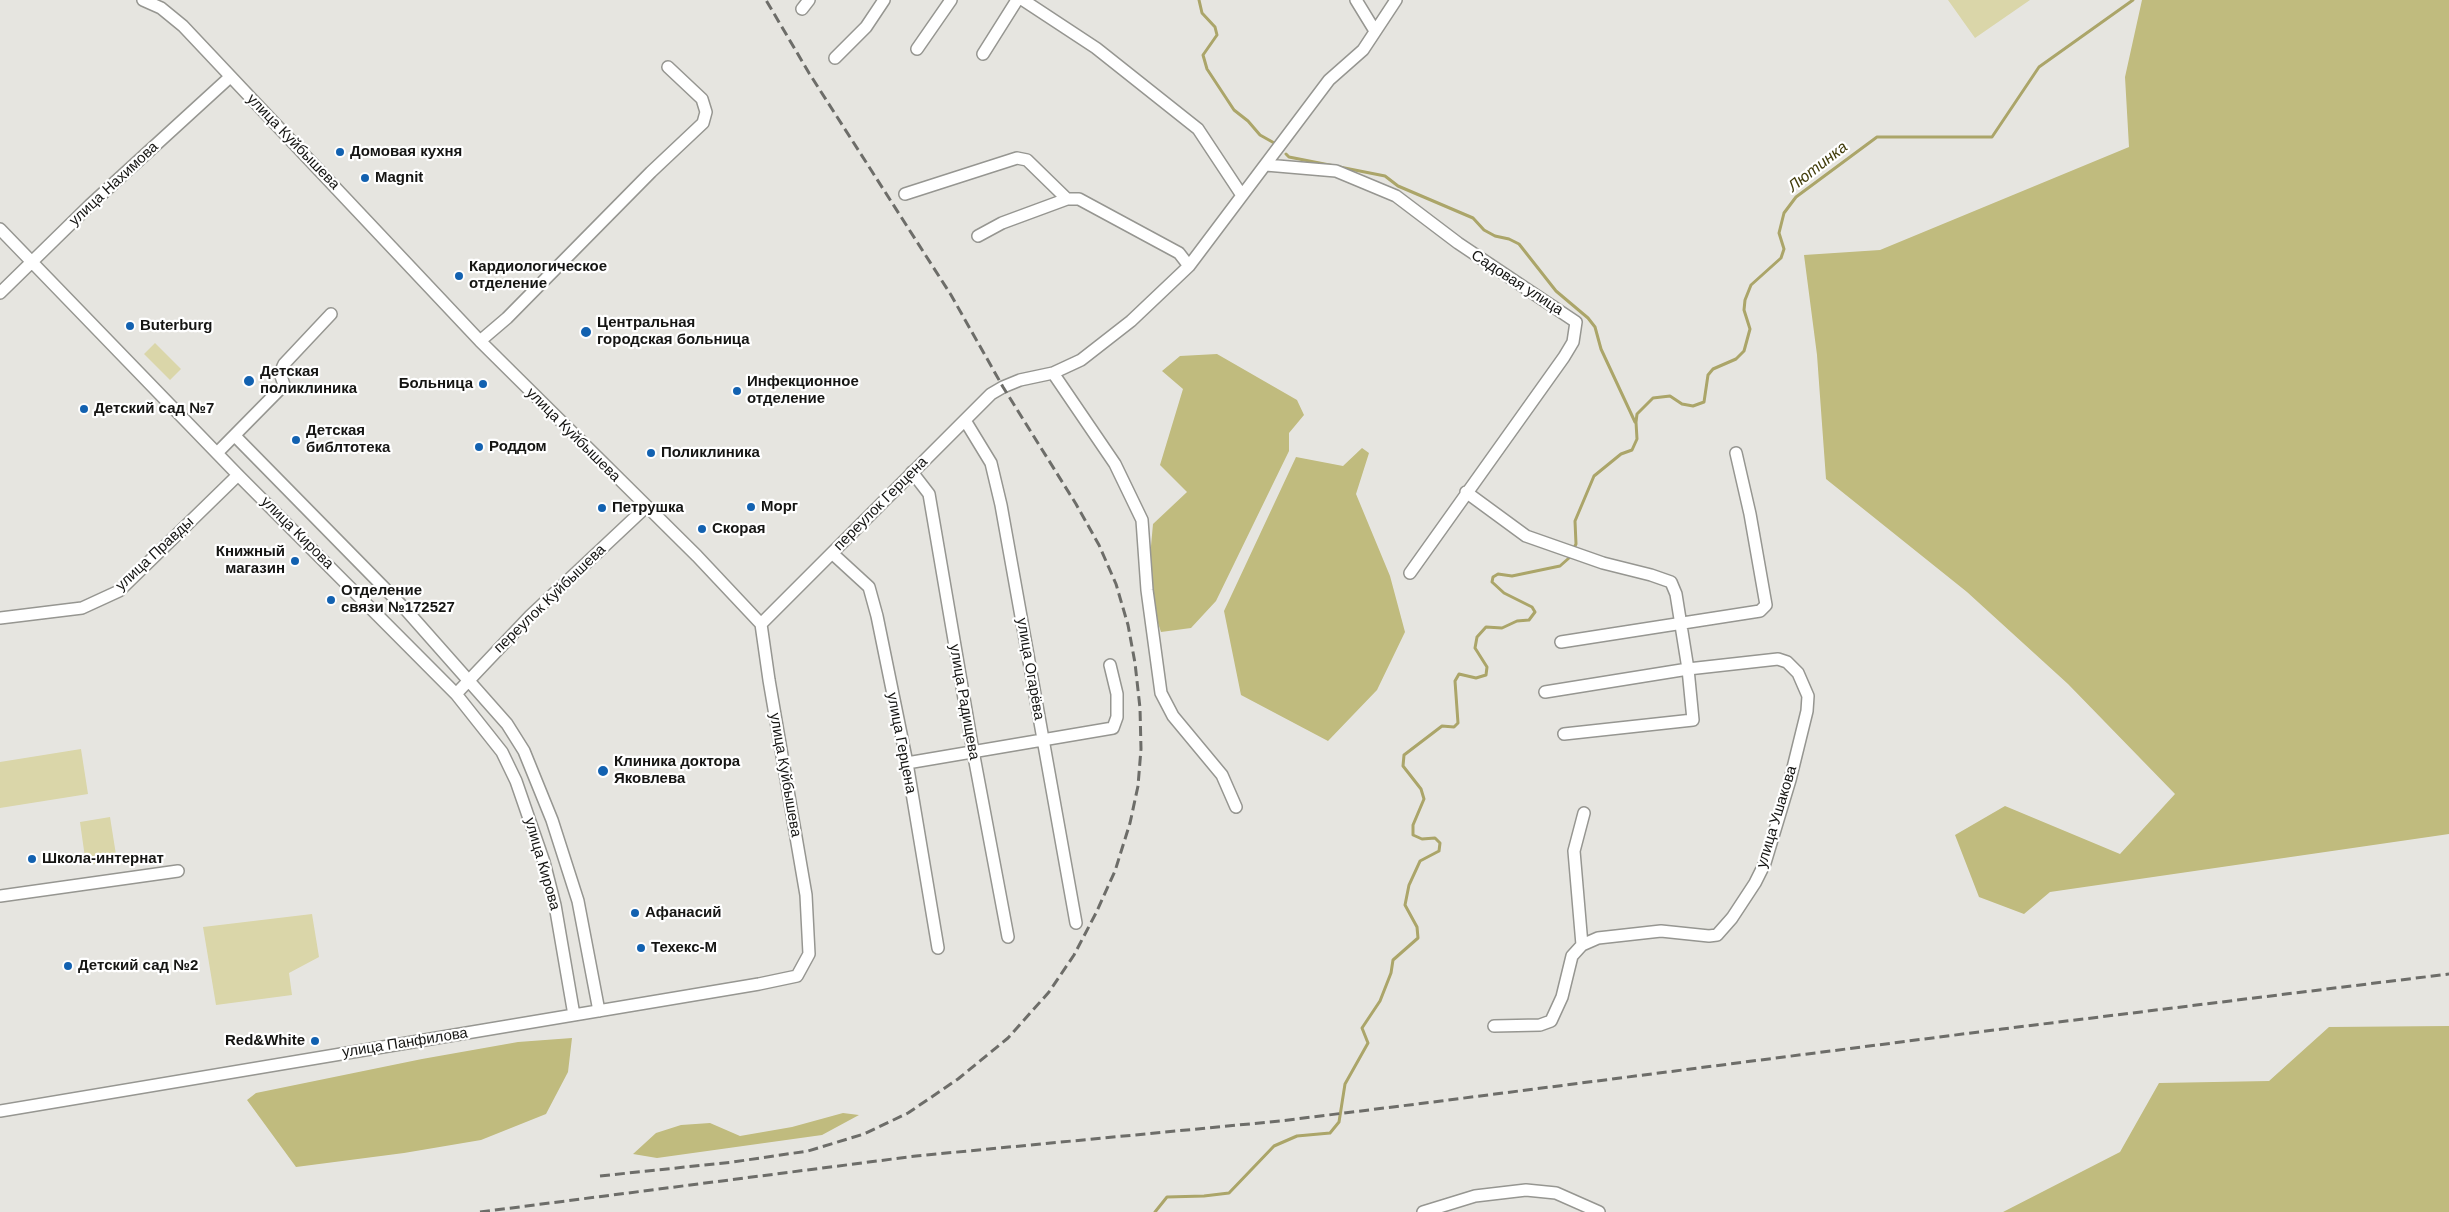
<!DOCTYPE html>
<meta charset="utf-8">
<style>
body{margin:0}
canvas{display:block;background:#e6e5e0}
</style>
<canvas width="2449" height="1212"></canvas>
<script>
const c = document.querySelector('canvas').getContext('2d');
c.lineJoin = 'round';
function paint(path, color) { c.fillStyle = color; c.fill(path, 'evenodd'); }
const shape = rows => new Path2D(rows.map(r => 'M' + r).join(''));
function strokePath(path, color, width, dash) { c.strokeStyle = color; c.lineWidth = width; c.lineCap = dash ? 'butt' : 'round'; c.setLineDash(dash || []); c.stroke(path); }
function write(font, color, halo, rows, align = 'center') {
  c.font = font + ' Arial,sans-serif'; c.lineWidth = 4.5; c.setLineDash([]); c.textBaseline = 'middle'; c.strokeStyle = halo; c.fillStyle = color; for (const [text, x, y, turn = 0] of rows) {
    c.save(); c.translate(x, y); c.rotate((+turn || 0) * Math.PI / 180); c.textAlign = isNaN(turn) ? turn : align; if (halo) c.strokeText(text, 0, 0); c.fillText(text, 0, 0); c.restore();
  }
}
const green = shape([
 [1948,0,2030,0,1975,38],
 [155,343,181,369,170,380,144,354],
 [81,749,88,794,0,808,0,762],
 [110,817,117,861,86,865,80,822],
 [312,914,319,957,289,973,292,995,216,1005,203,927]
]);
const forest = shape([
 [2142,0,2449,0,2449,834,2050,892,2024,914,1979,897,1955,835,2005,806,2120,854,2175,794,2068,684,1967,592,1826,479,1817,355,1804,255,1880,250,2129,147,2125,77],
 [1217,354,1297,400,1304,415,1289,433,1289,451,1216,601,1191,628,1161,632,1155,614,1149,568,1153,524,1187,492,1160,465,1183,389,1162,371,1180,356],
 [1362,448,1369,453,1356,494,1390,576,1405,632,1377,690,1328,741,1241,695,1224,611,1296,457,1343,466],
 [2449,1026,2449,1212,2003,1212,2120,1152,2159,1083,2269,1081,2329,1027],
 [572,1038,568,1072,546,1114,481,1140,404,1153,296,1167,247,1100,256,1093,422,1059,518,1042],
 [843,1113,859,1115,822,1135,657,1158,633,1154,656,1133,681,1125,710,1123,740,1136,792,1127]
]);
const stream = shape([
 [1199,0,1202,13,1215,27,1217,35,1203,55,1207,69,1234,110,1248,121,1260,135,1276,144],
 [1286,154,1289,157,1385,176,1398,186,1473,218,1484,230,1495,236,1509,239,1519,244,1556,291,1588,318,1595,327,1601,349,1635,422],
 [1155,1212,1167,1197,1204,1196,1229,1193,1274,1146,1297,1136,1330,1133,1339,1122,1345,1084,1368,1043,1362,1028,1380,1001,1391,973,1393,960,1418,938,1417,927,1405,905,1409,885,1420,861,1439,851,1440,843,1435,838,1422,839,1413,835,1413,825,1424,799,1421,789,1403,766,1404,755,1442,726,1454,727,1458,723,1455,681,1459,674,1476,678,1486,675,1487,667,1475,648,1477,637,1486,627,1502,628,1517,621,1529,620,1535,612,1532,607,1504,593,1492,582,1493,577,1498,574,1512,576,1560,566,1569,558,1576,544,1575,521,1594,476,1621,454,1632,450,1637,439,1636,422,1637,414,1653,398,1670,396,1682,404,1693,406,1704,402,1708,375,1713,369,1736,359,1744,351,1750,329,1744,310,1745,300,1751,285,1781,258,1784,249,1779,233,1784,213,1796,197,1877,137,1992,137,2039,67,2133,0]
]);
const minor = shape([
 [1023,0,1096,48,1198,129,1241,194],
 [1356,0,1375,31],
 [802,9,809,0],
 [917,49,951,0],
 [983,54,1017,0],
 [835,58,866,27,884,0],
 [1266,165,1336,171,1396,196,1458,243,1576,322,1573,342,1564,357,1410,573],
 [905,194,1017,158,1027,160,1067,199],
 [0,229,238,475,456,694,502,752,516,781,544,862,555,905,574,1015],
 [978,236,1002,223,1067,199,1079,199,1179,253,1189,266],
 [0,293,90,205,230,77],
 [480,341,507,318,651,172,703,123,706,112,702,99,668,67],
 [1053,373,1115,464,1142,520,1147,590,1161,693,1173,716,1222,775,1236,807],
 [966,422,991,463,1001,505,1076,923],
 [235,436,407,611,507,724,524,751,552,820,578,901,599,1011],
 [217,453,284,385,280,373,284,364,331,314],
 [912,472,929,494,973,751,1008,937],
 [1466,492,1526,536,1603,563,1651,575,1671,582,1676,594,1688,669,1693,720,1564,734],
 [833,554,869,587,877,616,907,763,938,948],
 [0,618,82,608,119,591,238,475],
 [761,624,991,394,1003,387,1020,380,1053,373,1081,360,1131,321,1189,266,1329,80,1363,50,1396,0],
 [1561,642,1760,611,1766,605,1750,514,1736,453],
 [456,694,530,616,646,507],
 [907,763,1113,728,1117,717,1117,694,1110,665],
 [0,896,178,871],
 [1582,945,1574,851,1584,813],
 [1494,1026,1540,1025,1551,1021,1562,997,1572,956,1582,945,1598,938,1661,931,1709,936,1717,935,1732,918,1755,883,1765,863,1790,780,1807,711,1808,696,1798,673,1787,662,1778,659,1688,669,1545,692],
 [0,1111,759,984,797,976,809,954,806,895,769,680,761,624,697,556,480,341,183,26,161,8,143,0],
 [1423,1212,1475,1196,1526,1190,1556,1193,1599,1212]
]);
const rail = shape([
 [600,1176,733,1162,808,1151,864,1134,908,1113,958,1079,1008,1038,1049,992,1074,955,1096,913,1115,871,1130,823,1138,786,1141,749,1140,708,1135,663,1128,625,1116,584,1099,545,1076,504,1003,387,951,295,809,73,766,0],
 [480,1212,916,1156,1280,1121,1441,1101,2002,1029,2449,974]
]);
const markers = [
 [340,152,5,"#1261b0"],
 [365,178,5,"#1261b0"],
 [459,276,5,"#1261b0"],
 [130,326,5,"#1261b0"],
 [586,332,6,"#1261b0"],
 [249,381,6,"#1261b0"],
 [483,384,5,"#1261b0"],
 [737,391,5,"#1261b0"],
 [84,409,5,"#1261b0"],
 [296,440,5,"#1261b0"],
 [479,447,5,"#1261b0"],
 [651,453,5,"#1261b0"],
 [751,507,5,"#1261b0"],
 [602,508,5,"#1261b0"],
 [702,529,5,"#1261b0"],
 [295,561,5,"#1261b0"],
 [331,600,5,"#1261b0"],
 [603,771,6,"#1261b0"],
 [32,859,5,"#1261b0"],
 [635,913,5,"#1261b0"],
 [641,948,5,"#1261b0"],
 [68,966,5,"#1261b0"],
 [315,1041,5,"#1261b0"]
];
const streetNames = [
 ["улица Куйбышева",293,142,46],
 ["улица Нахимова",114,184,-43],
 ["Садовая улица",1517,283,33],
 ["улица Куйбышева",573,435,45],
 ["переулок Герцена",881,504,-45],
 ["улица Кирова",297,533,45],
 ["улица Правды",155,554,-43],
 ["переулок Куйбышева",550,599,-44],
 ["улица Огарёва",1030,669,80],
 ["улица Радищева",964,702,80],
 ["улица Герцена",901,743,79],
 ["улица Куйбышева",785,775,80],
 ["улица Ушакова",1777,817,-73],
 ["улица Кирова",542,864,74],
 ["улица Панфилова",405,1043,-9]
];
const poiNames = [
 ["Домовая кухня",350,152],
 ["Magnit",375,178],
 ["Кардиологическое",469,267],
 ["отделение",469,284],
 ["Центральная",597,323],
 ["городская больница",597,340],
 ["Buterburg",140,326],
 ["Детская",260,372],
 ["поликлиника",260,389],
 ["Инфекционное",747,382],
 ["отделение",747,399],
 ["Больница",473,384,"right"],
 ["Детский сад №7",94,409],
 ["Детская",306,431],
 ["библтотека",306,448],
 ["Роддом",489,447],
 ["Поликлиника",661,453],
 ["Морг",761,507],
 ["Петрушка",612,508],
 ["Скорая",712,529],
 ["Книжный",285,552,"right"],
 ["магазин",285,569,"right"],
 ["Отделение",341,591],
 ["связи №172527",341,608],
 ["Клиника доктора",614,762],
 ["Яковлева",614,779],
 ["Школа-интернат",42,859],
 ["Афанасий",645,913],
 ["Техекс-М",651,948],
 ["Детский сад №2",78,966],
 ["Red&White",305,1041,"right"]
];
const waterNames = [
 ["Лютинка",1818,167,-38]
];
paint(green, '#dad6a9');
paint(forest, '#c0bb7e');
strokePath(stream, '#aba569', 3);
strokePath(minor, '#969691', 14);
strokePath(minor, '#fff', 11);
strokePath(rail, '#6d6d69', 3, [10, 5]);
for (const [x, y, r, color] of markers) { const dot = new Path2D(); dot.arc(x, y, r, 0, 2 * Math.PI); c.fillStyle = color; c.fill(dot); strokePath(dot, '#fff', 2); }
write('15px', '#151513', '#fff', streetNames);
write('bold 15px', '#151513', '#fff', poiNames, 'left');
write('italic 16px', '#413c0a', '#fff', waterNames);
</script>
